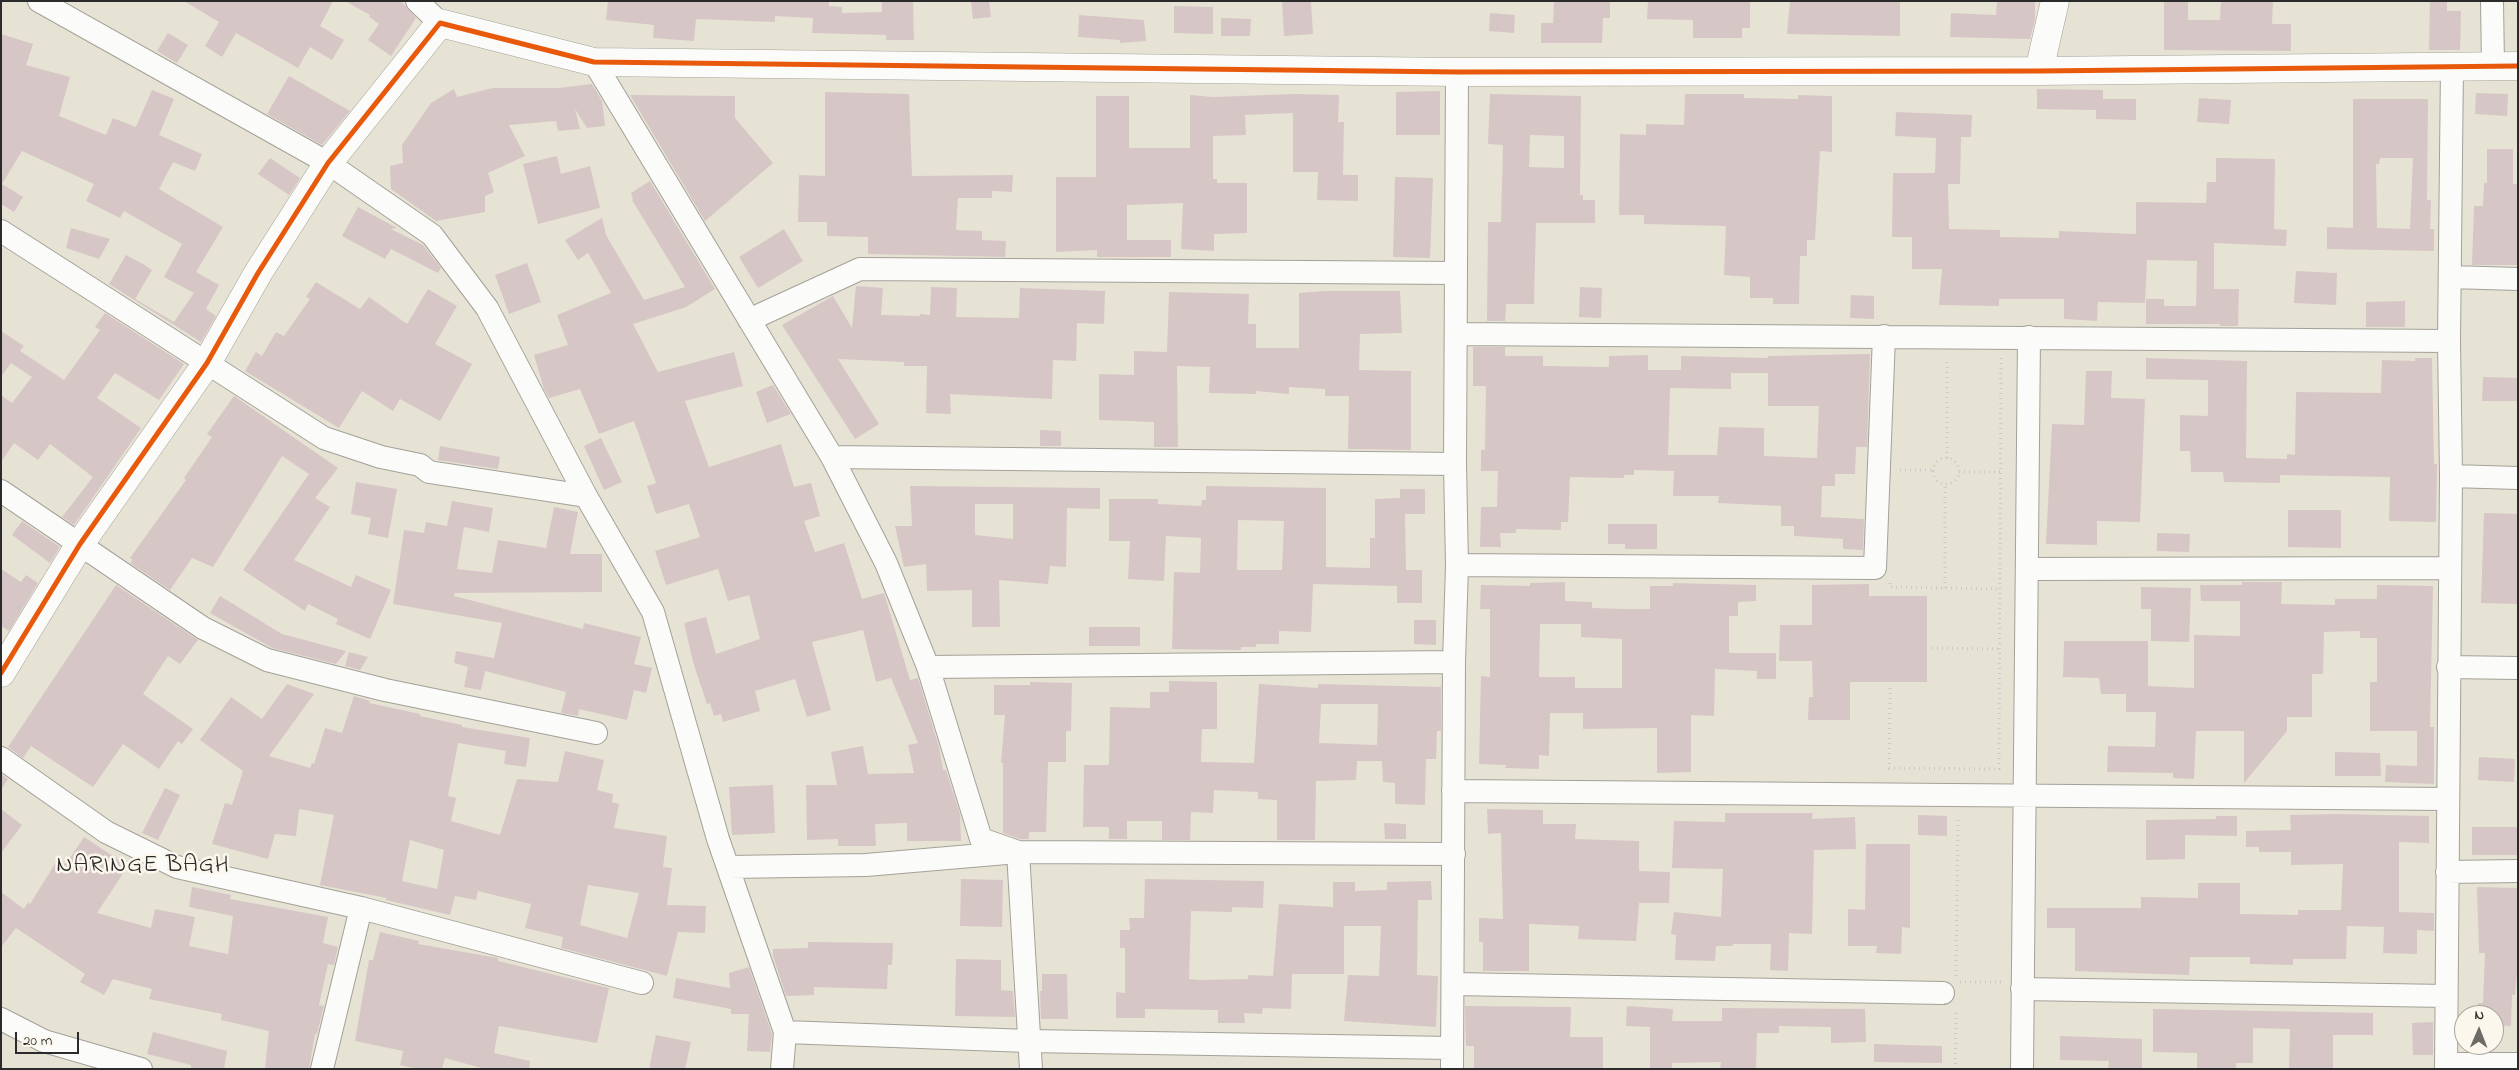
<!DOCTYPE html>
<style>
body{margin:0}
#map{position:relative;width:2519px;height:1070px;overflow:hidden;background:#e7e3d4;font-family:"Indie Flower",sans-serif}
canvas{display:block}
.frame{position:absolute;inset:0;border:2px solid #2b2b2b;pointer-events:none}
.north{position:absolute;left:2454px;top:1005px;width:50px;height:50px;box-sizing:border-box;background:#fbf7ec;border:1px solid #a8a59f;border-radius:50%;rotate:1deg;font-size:14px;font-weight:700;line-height:20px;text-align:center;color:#2b2b2b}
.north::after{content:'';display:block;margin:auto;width:18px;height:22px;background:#6d6b66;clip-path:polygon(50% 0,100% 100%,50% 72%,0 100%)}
.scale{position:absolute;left:15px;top:1032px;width:64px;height:22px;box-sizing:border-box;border:2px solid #2b2b2b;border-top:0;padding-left:6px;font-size:15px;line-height:18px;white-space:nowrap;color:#2b2b2b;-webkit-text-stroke:4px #fbf7ec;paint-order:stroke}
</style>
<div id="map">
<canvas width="2519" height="1070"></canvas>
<div class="frame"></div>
<div class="north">N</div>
<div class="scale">20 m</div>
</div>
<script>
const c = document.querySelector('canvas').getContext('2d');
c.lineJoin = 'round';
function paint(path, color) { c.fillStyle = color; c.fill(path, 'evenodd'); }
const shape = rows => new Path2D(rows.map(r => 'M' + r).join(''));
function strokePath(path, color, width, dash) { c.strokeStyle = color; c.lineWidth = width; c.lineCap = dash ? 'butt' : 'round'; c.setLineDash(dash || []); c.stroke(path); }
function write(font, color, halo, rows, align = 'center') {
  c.font = font + ' "Indie Flower",sans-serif'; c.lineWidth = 5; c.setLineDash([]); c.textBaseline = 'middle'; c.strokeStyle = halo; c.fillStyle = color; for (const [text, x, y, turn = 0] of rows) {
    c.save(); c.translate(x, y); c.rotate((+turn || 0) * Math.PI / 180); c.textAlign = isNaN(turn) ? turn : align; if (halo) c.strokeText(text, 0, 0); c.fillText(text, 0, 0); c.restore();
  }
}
const building = shape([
 [184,1,333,1,320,26,344,40,332,60,310,47,298,68,236,33,222,57,205,46,219,22],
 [345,1,401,1,416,18,391,56,368,40,379,24,369,17,370,15],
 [608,1,829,1,829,6,842,7,842,13,882,12,882,1,913,1,914,40,886,40,886,35,812,33,813,18,775,16,775,22,696,19,694,41,653,38,654,25,606,20],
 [971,1,989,1,991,17,973,19],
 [1282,1,1311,1,1313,34,1284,36],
 [1554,1,1610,1,1610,18,1603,18,1602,43,1541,43,1541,23,1553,23],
 [1648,1,1750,1,1750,28,1742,28,1742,38,1693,38,1693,20,1647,19],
 [1790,1,1900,1,1900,36,1787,34],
 [1997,1,2035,1,2035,20,2030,39,1950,37,1951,13,1996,15],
 [2164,1,2188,1,2188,20,2220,20,2221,1,2273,1,2272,24,2291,24,2291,51,2164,50],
 [2430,1,2447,1,2447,11,2461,11,2460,50,2429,50],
 [1174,6,1213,7,1213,34,1174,33],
 [1490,13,1515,15,1514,33,1489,31],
 [1079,15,1144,20,1146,41,1120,43,1120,40,1078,37],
 [1221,18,1251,19,1250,36,1221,36],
 [168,33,188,45,177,63,157,51],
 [1,34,33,44,26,65,70,77,59,116,106,135,113,118,136,127,152,90,174,99,159,135,202,154,195,171,173,162,159,189,223,227,196,272,219,285,206,309,216,316,201,342,109,284,126,255,143,264,152,270,135,299,174,322,194,293,164,277,182,244,124,211,120,218,86,201,94,184,22,151,2,184,23,197,14,212,1,204],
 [289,76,350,111,322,145,267,114],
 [592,84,602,101,605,126,587,128,575,109,580,129,558,131,556,121,509,125,525,156,488,173,494,192,485,196,485,212,436,221,391,189,390,166,403,163,402,145,431,103,454,89,457,97,493,88,559,88],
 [2037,89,2103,90,2103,99,2136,99,2136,120,2096,119,2096,110,2037,109],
 [1440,91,1440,135,1396,135,1396,92],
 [825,92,909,94,912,176,1013,175,1012,192,992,191,992,198,958,198,956,230,982,231,982,240,1006,241,1005,257,868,254,868,237,827,236,827,222,798,222,799,175,825,176],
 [2476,93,2508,94,2507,116,2475,114],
 [1295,94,1339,95,1338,122,1344,122,1343,175,1358,175,1358,201,1317,200,1318,172,1293,172,1293,113,1245,115,1246,135,1213,136,1213,179,1217,179,1217,183,1247,183,1247,233,1214,234,1214,251,1181,249,1183,203,1127,205,1127,240,1171,240,1171,257,1097,257,1097,250,1056,252,1056,177,1096,177,1096,96,1129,96,1129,148,1190,148,1190,95,1213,97],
 [1490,94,1581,96,1580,195,1583,195,1583,200,1595,200,1595,223,1536,223,1534,304,1506,304,1505,321,1487,321,1488,222,1501,222,1503,145,1488,144],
 [1530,135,1564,136,1564,168,1529,167],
 [1685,94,1744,94,1744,98,1798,99,1798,95,1832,96,1832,152,1820,151,1815,240,1807,240,1807,256,1800,256,1799,304,1773,304,1773,298,1750,298,1750,277,1724,275,1726,226,1644,224,1644,215,1619,215,1620,134,1646,135,1646,124,1684,125],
 [630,95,735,96,735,118,773,163,705,221],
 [2199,98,2231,100,2229,124,2197,122],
 [2353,99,2428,99,2427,200,2431,200,2430,229,2434,229,2434,251,2327,249,2327,227,2353,228],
 [2380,158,2413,158,2410,229,2377,228,2376,164,2379,164],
 [1896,112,1972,115,1971,137,1961,137,1960,184,1948,184,1949,229,2000,230,2000,237,2059,238,2059,231,2136,234,2136,202,2206,203,2207,182,2216,182,2216,158,2275,159,2274,229,2287,230,2286,246,2214,243,2214,289,2239,289,2238,326,2220,326,2220,324,2146,324,2146,299,2164,299,2164,306,2196,306,2197,261,2147,260,2145,303,2098,302,2097,321,2064,319,2064,299,1999,299,1999,306,1939,305,1942,269,1912,269,1912,237,1892,237,1893,173,1935,173,1936,138,1895,136],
 [2487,149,2513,149,2513,184,2518,184,2518,265,2472,265,2474,206,2483,206,2484,183,2487,183],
 [557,156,561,174,590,166,600,208,538,224,523,164],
 [270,158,300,178,289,195,258,174],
 [1395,177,1433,178,1430,258,1393,257],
 [650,181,715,289,686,307,633,324,658,372,734,352,743,386,685,401,709,467,781,444,794,487,811,483,820,516,804,521,815,552,844,543,862,599,884,593,910,680,918,678,939,747,943,770,946,770,960,814,961,841,907,841,907,823,875,824,876,846,838,846,838,839,807,840,806,785,837,785,831,752,863,746,868,774,914,773,908,745,918,743,891,678,876,682,863,630,812,642,831,710,807,717,795,679,755,691,760,711,723,722,721,714,714,716,710,703,707,704,693,662,684,623,706,617,716,654,760,639,749,595,728,601,718,569,666,585,655,551,700,537,689,504,656,514,647,486,656,483,634,421,599,434,580,389,549,398,544,389,534,355,568,345,557,315,611,293,588,253,578,260,565,240,602,218,606,235,644,300,685,287,632,200,633,199,631,193],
 [358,207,397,228,391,229,423,245,441,268,438,273,391,249,385,259,342,236],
 [71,228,110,239,99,259,66,248],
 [784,229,803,261,758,288,739,257],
 [527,263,541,302,509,314,495,275],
 [2296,271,2337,273,2336,305,2294,303],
 [316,282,360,309,369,297,407,324,428,289,457,306,435,344,472,364,440,421,400,399,393,411,362,391,339,428,245,371,256,352,262,356,276,332,284,336,310,299,306,297],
 [856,286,883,288,881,315,920,316,920,314,930,315,931,287,957,288,956,317,1019,318,1020,288,1105,291,1104,324,1077,323,1076,361,1053,360,1052,399,950,394,951,414,926,413,927,366,904,366,904,362,838,359,879,424,855,439,782,325,833,296,852,328],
 [1580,287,1602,288,1601,318,1579,317],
 [1325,291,1400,291,1402,333,1360,334,1359,370,1411,371,1411,450,1348,449,1349,396,1325,396,1325,389,1289,387,1289,394,1256,391,1256,394,1209,393,1210,367,1177,366,1178,447,1154,447,1154,422,1099,420,1099,374,1134,375,1134,351,1167,352,1169,292,1249,294,1248,324,1256,324,1256,348,1299,348,1299,293],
 [1851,295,1874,296,1874,319,1850,318],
 [2405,301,2405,327,2366,327,2366,302],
 [105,313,184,364,159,400,115,373,97,398,141,428,74,525,62,517,93,477,50,444,38,460,14,443,1,462,1,395,12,403,32,377,11,363,1,377,1,331,24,346,20,351,64,380,100,330,95,327],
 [1473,347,1505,347,1505,356,1543,356,1543,366,1609,367,1609,356,1648,355,1648,370,1681,370,1681,356,1768,358,1768,356,1870,354,1867,447,1856,447,1855,474,1835,474,1835,486,1822,486,1821,517,1864,519,1863,550,1843,549,1843,539,1794,536,1794,526,1781,526,1781,506,1718,503,1719,496,1673,496,1674,471,1634,470,1634,475,1624,475,1624,478,1570,477,1568,522,1561,522,1561,530,1516,529,1516,533,1500,533,1501,547,1480,547,1481,507,1497,507,1498,471,1481,471,1481,450,1485,450,1486,386,1473,386],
 [1731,373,1768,373,1768,406,1819,406,1817,458,1764,456,1764,428,1719,427,1717,455,1668,455,1670,388,1731,389],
 [2146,358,2247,361,2246,458,2287,459,2287,454,2295,455,2296,392,2381,393,2382,360,2415,361,2415,358,2432,358,2434,464,2437,464,2436,522,2389,521,2390,477,2280,475,2280,483,2224,482,2223,472,2191,472,2190,451,2180,451,2180,415,2208,416,2208,380,2146,379],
 [2086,371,2112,371,2111,398,2145,399,2140,522,2097,521,2097,545,2046,544,2052,424,2084,425],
 [2483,377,2518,378,2518,401,2482,401],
 [773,385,791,414,767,423,756,392],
 [234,396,338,468,315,498,330,507,294,560,351,587,356,575,391,590,370,639,336,624,338,619,308,604,305,611,243,570,309,474,282,456,213,567,192,558,170,590,130,563,133,560,130,558,186,480,184,478,212,437,207,434],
 [1040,430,1061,431,1061,446,1040,446],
 [601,438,622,482,604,490,584,446],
 [440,446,500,457,498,469,438,460],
 [356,482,397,489,388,538,368,534,371,518,351,514],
 [910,486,1100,488,1100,509,1067,508,1066,567,1050,566,1048,584,999,580,1000,627,972,627,972,590,927,591,926,564,904,567,895,526,912,526],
 [975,504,1013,504,1013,539,975,535],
 [1206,486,1326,488,1326,567,1370,568,1370,538,1375,538,1375,499,1400,498,1400,489,1425,489,1425,514,1405,514,1406,570,1422,570,1422,603,1397,603,1397,586,1313,584,1311,632,1279,631,1279,644,1256,644,1256,647,1241,647,1241,650,1172,649,1174,572,1200,573,1201,538,1166,536,1164,581,1128,579,1130,541,1109,541,1109,499,1158,499,1158,504,1201,506,1202,500,1206,500],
 [1238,520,1284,521,1282,570,1237,570],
 [452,501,493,508,489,532,464,527,457,569,492,573,498,540,546,548,554,507,578,512,570,554,602,554,602,592,455,593,454,596,583,629,584,623,641,637,634,664,652,668,646,693,634,690,627,720,579,709,578,716,561,713,566,692,485,671,481,690,464,687,468,667,454,663,456,651,494,658,502,623,393,604,404,530,424,533,426,522,447,526],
 [2288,510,2341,510,2341,548,2288,547],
 [2484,513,2518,514,2518,604,2481,603],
 [22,521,60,547,50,563,12,535],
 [1608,524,1657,524,1657,549,1625,549,1625,544,1608,544],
 [2157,533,2190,534,2189,552,2157,551],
 [1,569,21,582,26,575,38,583,9,631,1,626],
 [1565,582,1565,601,1592,602,1592,608,1627,609,1650,609,1650,586,1673,586,1673,583,1756,585,1756,601,1738,602,1738,616,1729,616,1729,653,1776,653,1776,679,1757,679,1757,671,1715,669,1714,716,1691,715,1691,772,1657,773,1657,728,1583,729,1583,713,1550,713,1549,756,1539,755,1539,769,1505,768,1506,765,1479,764,1481,676,1490,677,1490,609,1480,609,1481,585,1530,586,1530,583],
 [1540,624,1581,624,1581,637,1622,639,1622,688,1575,688,1575,677,1539,677],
 [2242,582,2282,582,2281,604,2335,605,2335,599,2377,599,2377,585,2433,586,2430,727,2434,727,2434,784,2385,782,2386,765,2417,766,2417,731,2370,731,2370,682,2377,682,2377,638,2360,638,2360,631,2324,632,2323,674,2312,674,2312,717,2287,717,2287,731,2244,783,2244,731,2196,731,2194,779,2173,778,2173,773,2107,772,2108,746,2155,747,2156,712,2126,712,2126,694,2101,694,2099,678,2063,677,2064,641,2148,641,2148,686,2194,688,2194,635,2240,636,2240,601,2201,601,2200,585,2242,585],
 [1869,584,1869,596,1927,596,1927,682,1850,682,1850,720,1808,720,1809,697,1813,697,1812,661,1779,661,1780,625,1812,625,1812,585],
 [116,585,198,640,180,664,168,656,143,694,193,729,182,744,178,741,159,769,123,744,93,787,31,746,23,758,8,747],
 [2141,587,2191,588,2189,642,2151,641,2151,609,2141,609],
 [220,596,282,634,346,651,336,664,272,648,210,613],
 [1414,620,1436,620,1436,645,1414,644],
 [1089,627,1140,627,1140,646,1089,646],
 [349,652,368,657,360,670,345,666],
 [1169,681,1217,682,1217,729,1202,729,1201,762,1254,763,1259,684,1318,688,1318,684,1441,687,1441,731,1437,731,1436,759,1426,759,1425,805,1395,804,1395,783,1383,782,1382,761,1357,761,1356,780,1316,781,1315,840,1277,840,1277,800,1258,799,1258,792,1214,790,1213,813,1191,812,1190,840,1162,840,1162,821,1127,821,1127,839,1109,839,1109,827,1083,827,1084,765,1109,765,1110,707,1150,708,1150,692,1169,692],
 [1321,704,1378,704,1377,745,1319,743],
 [1030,682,1072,683,1071,731,1066,731,1066,762,1048,762,1046,832,1029,832,1029,839,1020,839,1003,833,1003,763,1001,763,1005,715,994,715,994,685,1030,685],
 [287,684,314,694,269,756,310,768,312,763,314,764,325,728,342,733,354,696,370,701,369,703,420,714,420,716,462,725,462,727,530,738,526,767,504,764,506,751,458,743,448,796,456,798,451,821,500,835,517,779,558,782,565,751,604,760,597,790,613,794,612,802,619,804,614,828,667,836,663,867,672,868,667,905,706,906,705,933,678,932,667,976,561,948,563,937,525,928,531,904,478,891,476,900,455,896,450,915,386,900,387,898,320,885,334,815,299,809,296,836,275,834,268,859,212,844,225,803,232,805,243,771,200,740,231,697,262,719],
 [410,840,444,850,437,889,402,881],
 [588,885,639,893,627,938,580,925],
 [2335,752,2380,753,2381,776,2335,776],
 [2479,757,2515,759,2514,782,2478,780],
 [1,774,8,779,1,790],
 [773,785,775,833,732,835,729,787],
 [165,788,180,795,158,840,142,833],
 [1,809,22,825,1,853],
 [1487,809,1543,810,1543,824,1576,824,1575,839,1639,841,1639,871,1670,872,1669,903,1639,903,1636,941,1578,939,1579,926,1529,924,1529,971,1483,971,1483,942,1479,942,1479,918,1503,919,1501,833,1488,834],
 [1725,813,1813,813,1812,819,1855,817,1856,849,1814,850,1812,934,1789,933,1788,971,1770,970,1771,944,1733,944,1733,946,1716,946,1715,961,1675,960,1676,935,1671,934,1674,912,1721,917,1723,869,1672,868,1674,821,1725,822],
 [2338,814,2429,816,2429,843,2399,842,2399,912,2434,913,2434,931,2417,930,2417,954,2383,953,2384,927,2347,926,2346,959,2293,959,2293,965,2250,964,2250,957,2190,957,2189,975,2075,971,2075,928,2047,928,2047,908,2141,908,2141,897,2198,898,2198,883,2240,883,2240,914,2298,915,2298,910,2341,910,2343,864,2291,865,2291,852,2259,852,2259,847,2246,847,2246,831,2291,830,2290,815],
 [1918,815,1947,816,1947,836,1918,835],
 [2216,816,2237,816,2237,836,2185,835,2185,859,2146,860,2146,820,2216,819],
 [1384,823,1406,824,1406,839,1385,839],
 [2472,827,2518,827,2518,855,2472,855],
 [84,837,128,866,97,913,151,928,155,909,195,917,189,946,228,954,233,916,189,907,192,887,231,895,230,899,328,917,323,943,338,947,334,965,328,964,319,1005,324,1006,317,1034,315,1034,309,1069,265,1069,269,1031,221,1020,222,1014,149,999,152,989,113,979,104,995,80,982,85,974,16,928,1,947,1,892,24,909,28,902,30,904,58,859,66,864],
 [1866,844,1910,844,1910,928,1902,927,1901,954,1876,953,1877,946,1848,946,1848,909,1865,910],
 [961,879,1003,880,1002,927,960,926],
 [1145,879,1264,881,1263,908,1232,907,1232,912,1191,911,1189,979,1200,980,1248,979,1248,975,1273,976,1279,904,1333,907,1333,882,1355,882,1355,891,1387,890,1387,882,1431,881,1432,900,1418,900,1417,975,1438,976,1436,1027,1344,1021,1348,975,1379,976,1381,926,1344,926,1344,974,1292,974,1291,1009,1263,1008,1262,1014,1244,1013,1245,1023,1218,1023,1218,1010,1145,1009,1145,1018,1116,1018,1116,992,1125,993,1125,948,1120,948,1120,930,1130,930,1129,918,1144,918],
 [2477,887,2518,888,2518,962,2515,995,2512,995,2511,1026,2494,1025,2494,1015,2477,1015,2478,1003,2483,1003,2485,953,2479,953],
 [380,932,419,941,418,944,498,958,498,961,609,988,597,1043,499,1026,494,1053,530,1061,529,1069,485,1069,445,1058,442,1069,418,1069,400,1065,403,1051,355,1041,369,960,373,960],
 [808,942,893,943,892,965,888,965,887,989,814,987,814,995,786,996,773,956,773,949,808,948],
 [956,959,1001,960,1001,990,1013,991,1015,1017,955,1016],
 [749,967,772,1034,770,1052,747,1051,749,1014,731,1014,731,1009,673,998,676,978,730,988,729,973],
 [1042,974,1067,974,1068,1019,1041,1019,1040,991,1042,991],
 [1465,1006,1571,1007,1570,1037,1603,1037,1603,1069,1474,1069,1474,1046,1466,1046],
 [1627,1006,1673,1009,1672,1021,1722,1021,1722,1008,1865,1009,1866,1042,1831,1043,1831,1027,1779,1026,1779,1033,1757,1033,1756,1069,1720,1069,1721,1062,1672,1063,1672,1069,1650,1069,1650,1027,1626,1026],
 [2153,1009,2373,1013,2373,1035,2333,1035,2333,1069,2289,1069,2290,1029,2253,1028,2253,1063,2236,1063,2236,1069,2197,1069,2197,1053,2153,1052],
 [2433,1022,2433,1055,2413,1055,2412,1023],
 [153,1032,227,1051,224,1069,191,1069,191,1065,147,1054],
 [656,1035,691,1042,685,1069,649,1069],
 [2060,1036,2142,1039,2142,1069,2108,1069,2109,1061,2060,1060],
 [1874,1044,1942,1046,1942,1063,1874,1062]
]);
const path = shape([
 [1947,458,1947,359],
 '1933 471a13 13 0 1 1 26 0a13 13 0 1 1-26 0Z',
 [1900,470,1933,470],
 [1959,472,2000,472],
 [1890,583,1890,587,2000,589],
 [1945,588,1945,484],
 [1932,648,2001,649],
 [1890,688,1889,768,1999,769,2001,358],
 [1956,976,1958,817],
 [1960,982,2001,982],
 [1955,1069,1956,1009]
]);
const minor = shape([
 [39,1,328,163,432,235,487,308,586,496,653,612,718,839,785,1032,782,1069],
 [417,1,440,23],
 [2492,1,2493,65],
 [594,62,832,457,886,563,928,667,981,839,1018,852,1031,1069],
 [1,231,324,438,381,457,420,465,429,472,586,496],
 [2450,277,2518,279],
 [749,320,860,269,1456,273],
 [1456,334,2449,341],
 [832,457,1455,464],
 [2451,476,2518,478],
 [1,491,203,628,267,660,385,690,596,733],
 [1457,565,1875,568,1884,336],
 [2027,569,2450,568],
 [928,667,1454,662],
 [2448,667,2518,668],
 [1,758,106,832,177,867,361,908,642,983],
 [1453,791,2448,799],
 [728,867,866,865,1018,852,1454,854],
 [2447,872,2518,871],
 [1454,984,1943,993],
 [2022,989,2446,996],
 [1,1019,44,1041,141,1069],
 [785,1032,1028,1041,1452,1048],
 [2446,1064,2518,1064],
 [322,1069,361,908],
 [1452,1069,1454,662,1457,565,1455,464,1457,72],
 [2022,1069,2029,337],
 [2446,1069,2451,476,2449,341,2452,65]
]);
const tertiary = shape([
 [2039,71,2055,1],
 [1,673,80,544,207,363,258,273,328,163,440,23,594,62,1457,72,2039,71,2518,66]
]);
const cycleway = shape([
 [1,673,80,544,207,363,258,273,328,163,440,23,594,62,1457,72,2039,71,2518,66]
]);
const quarterNames = [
 ["NARINGE BAGH",143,867]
];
paint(building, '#d7c6c6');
strokePath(minor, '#a3a198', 24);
strokePath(tertiary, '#a3a198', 29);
strokePath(path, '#c9c9c6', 3, [1, 4]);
strokePath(minor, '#fbfbf9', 22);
strokePath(tertiary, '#fbfbf9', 28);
strokePath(cycleway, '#e8590c', 5);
c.letterSpacing = '1px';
write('24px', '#2b2b2b', '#fbf7ec', quarterNames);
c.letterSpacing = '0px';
</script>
